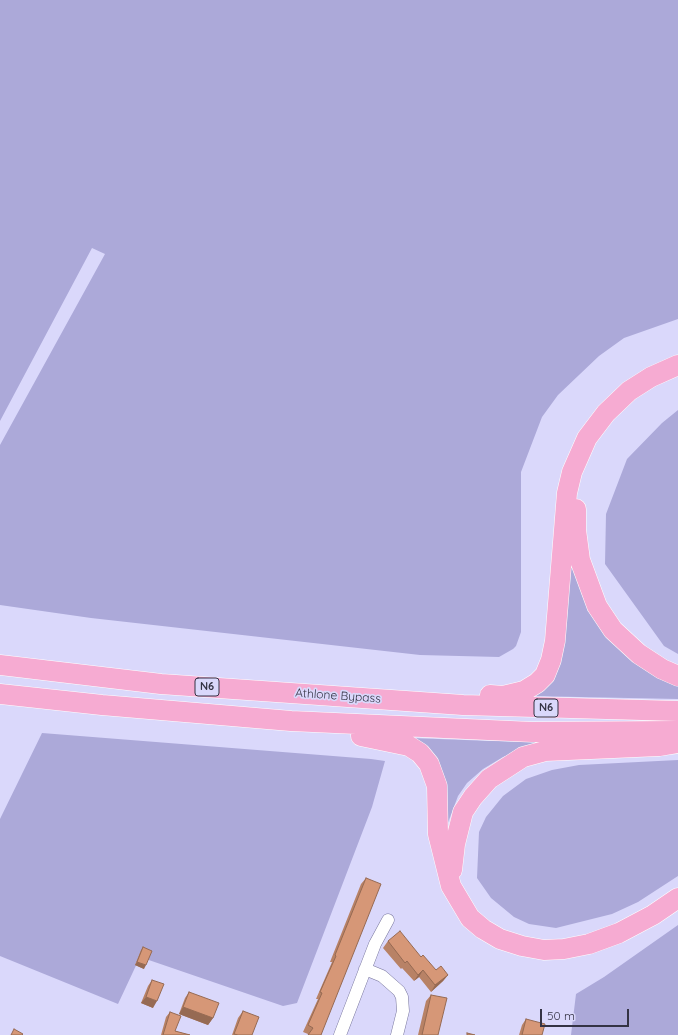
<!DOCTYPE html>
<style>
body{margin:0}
#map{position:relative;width:678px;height:1035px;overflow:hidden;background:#dad8fb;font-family:Quicksand,sans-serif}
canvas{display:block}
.scale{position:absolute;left:540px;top:1009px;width:89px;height:18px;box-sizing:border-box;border:2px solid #343344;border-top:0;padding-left:5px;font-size:12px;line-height:14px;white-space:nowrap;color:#343344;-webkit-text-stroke:3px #dad8fb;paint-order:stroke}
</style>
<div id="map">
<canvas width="678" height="1035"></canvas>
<div class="scale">50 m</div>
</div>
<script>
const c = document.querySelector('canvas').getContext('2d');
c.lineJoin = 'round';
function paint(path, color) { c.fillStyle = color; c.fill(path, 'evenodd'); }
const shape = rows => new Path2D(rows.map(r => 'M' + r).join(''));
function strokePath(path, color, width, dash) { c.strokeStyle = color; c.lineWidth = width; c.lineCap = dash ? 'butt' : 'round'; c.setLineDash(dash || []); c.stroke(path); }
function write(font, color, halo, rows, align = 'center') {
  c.font = font + ' Quicksand,sans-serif'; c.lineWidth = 3.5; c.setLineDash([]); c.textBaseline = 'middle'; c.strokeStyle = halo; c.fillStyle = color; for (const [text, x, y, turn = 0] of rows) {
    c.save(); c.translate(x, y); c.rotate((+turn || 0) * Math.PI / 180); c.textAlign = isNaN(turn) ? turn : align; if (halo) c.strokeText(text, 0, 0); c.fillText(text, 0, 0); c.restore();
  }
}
const green = shape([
 [0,0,678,0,678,319,624,338,599,356,558,395,542,417,521,472,521,632,516,646,513,649,499,657,420,655,91,618,0,605,0,445,105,254,92,248,0,421],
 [678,410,678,654,664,646,605,564,606,514,627,459,662,423],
 [568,532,582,595,593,616,678,683,678,699,530,696,539,688],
 [42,733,371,759,385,761,372,807,297,1003,283,1006,140,957,118,1004,0,956,0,819],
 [411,738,492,741,541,742,503,757,483,769,467,783,458,796,446,828,446,787,443,774,434,756],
 [678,760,678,876,638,902,612,914,556,928,529,924,514,917,491,898,477,878,479,832,486,817,503,796,526,779,552,770,579,765],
 [678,925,678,1035,571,1035,576,994,604,977]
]);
const minor = shape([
 [365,969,382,976,399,991,402,997,403,1011,397,1035],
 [340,1035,375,944,388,920]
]);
const trunk = shape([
 [576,509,576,530,580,560,597,606,613,630,639,654,662,669,678,676],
 [0,665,161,684,463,705,678,711],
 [0,694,102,705,291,721,532,732,678,731],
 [490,695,503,696,524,691,537,683,545,675,551,660,555,641,567,493,572,472,587,438,606,413,629,391,651,377,678,365],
 [361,736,409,746,420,753,429,764,437,786,438,834,451,886,470,918,483,929,500,939,522,946,544,950,564,949,589,944,619,933,653,915,678,898],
 [452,870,455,844,463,812,473,797,489,779,523,757,545,751,659,746,678,743]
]);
const wall = shape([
 [366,878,321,1035,308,1034,303,1032,318,999,316,999,332,962,330,962,361,884],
 [388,941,421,957,436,970,448,975,443,981,431,992,419,977,414,981,402,968,401,969,383,948],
 [143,947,144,969,135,965,141,950],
 [152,980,153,1008,141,1003,148,986],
 [189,992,213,1018,208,1025,179,1014,185,998],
 [431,995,438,1035,418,1035,426,1001],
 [243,1011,252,1035,232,1035,238,1018],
 [170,1012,175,1031,190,1035,161,1035,166,1017],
 [526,1019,542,1035,519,1035,522,1025]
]);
const shadedWall = shape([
 [137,962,146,965,144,969,135,965],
 [423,970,419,977,414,981,418,975],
 [448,975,443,981,431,992,435,985],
 [146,997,157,1001,153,1008,141,1003],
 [183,1007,213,1018,208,1025,179,1014]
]);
const building = shape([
 [366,878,381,884,321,1035,308,1035,313,1028,308,1025,322,993,320,992,336,956,335,955,366,878],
 [400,931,421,957,423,955,436,970,441,966,448,975,435,985,423,970,418,975,407,961,405,963,388,941,400,931],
 [143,947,152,951,146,965,137,962,143,947],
 [152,980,164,984,157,1001,146,997,152,980],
 [189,992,219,1003,213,1018,183,1007,189,992],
 [431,995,447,998,438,1035,422,1035,431,995],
 [243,1011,259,1017,252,1035,238,1035,234,1034,243,1011],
 [170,1012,181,1016,175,1031,190,1035,163,1035,170,1012],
 [526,1019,545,1024,542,1035,522,1035,526,1019],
 [14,1029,23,1034,22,1035,11,1035,14,1029],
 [467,1033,475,1035,467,1035,467,1033]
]);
const shields = [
 [207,687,24],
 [546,708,24]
];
const shieldNames = [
 ["N6",207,687],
 ["N6",546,708]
];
const streetNames = [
 ["Athlone Bypass",338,696,4]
];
paint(green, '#aca9d9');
strokePath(minor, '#76749b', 13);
strokePath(trunk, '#fff', 21);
strokePath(minor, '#fff', 12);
strokePath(trunk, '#f6abd2', 20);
paint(wall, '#b88266');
paint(shadedWall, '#966a53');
paint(building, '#d69777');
strokePath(building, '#966a53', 1);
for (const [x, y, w] of shields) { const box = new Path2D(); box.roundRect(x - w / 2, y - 9, w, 18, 3); c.fillStyle = '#dad8fb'; c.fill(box); strokePath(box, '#343344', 1); }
write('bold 11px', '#343344', null, shieldNames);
write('12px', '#343344', '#dad8fb', streetNames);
</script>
